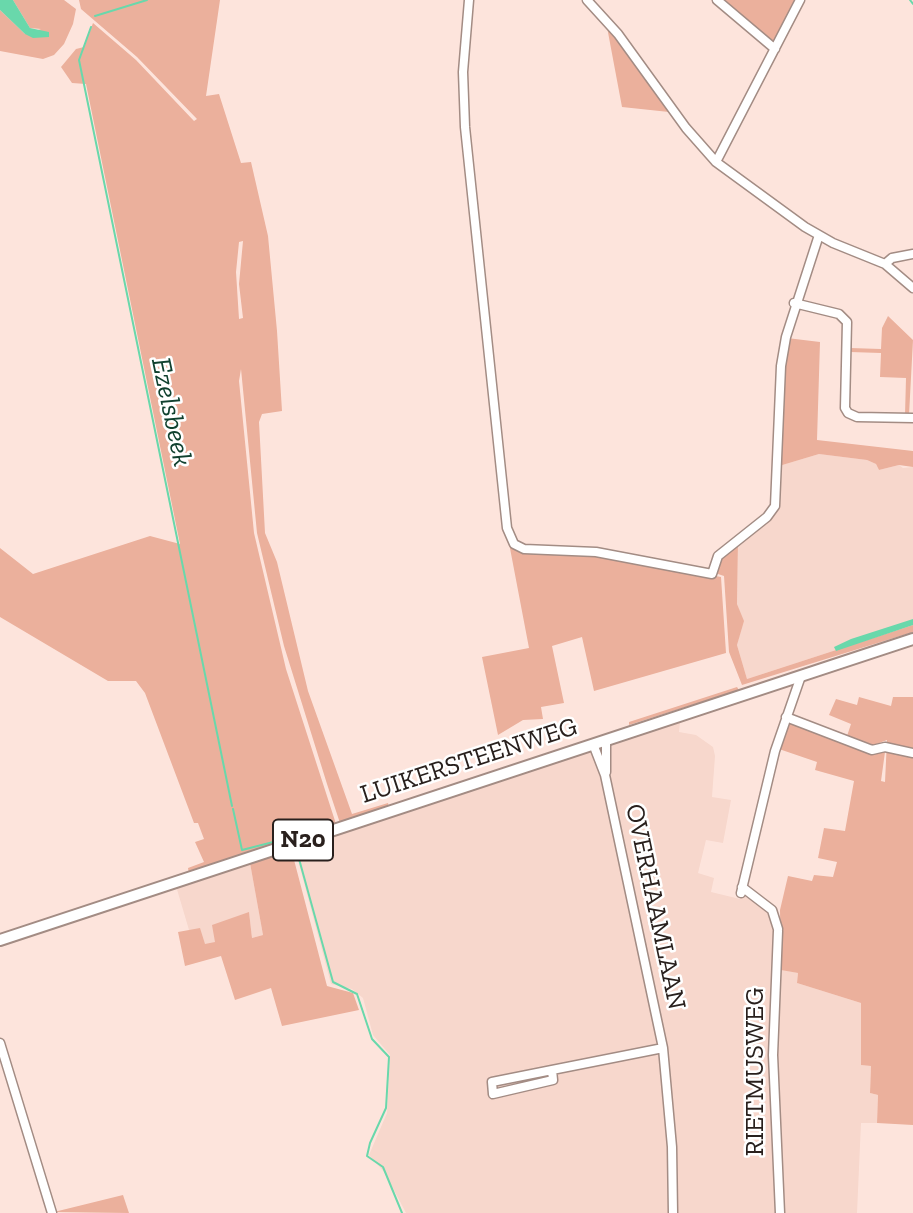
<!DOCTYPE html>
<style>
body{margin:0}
canvas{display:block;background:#fde4dc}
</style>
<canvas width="913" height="1213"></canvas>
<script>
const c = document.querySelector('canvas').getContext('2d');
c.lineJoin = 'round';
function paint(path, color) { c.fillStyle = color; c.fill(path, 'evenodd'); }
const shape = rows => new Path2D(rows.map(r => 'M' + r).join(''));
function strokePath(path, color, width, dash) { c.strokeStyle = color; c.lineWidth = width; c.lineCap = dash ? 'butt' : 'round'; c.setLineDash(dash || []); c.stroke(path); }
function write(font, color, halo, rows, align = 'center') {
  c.font = font + ' "Zilla Slab",serif'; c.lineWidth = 5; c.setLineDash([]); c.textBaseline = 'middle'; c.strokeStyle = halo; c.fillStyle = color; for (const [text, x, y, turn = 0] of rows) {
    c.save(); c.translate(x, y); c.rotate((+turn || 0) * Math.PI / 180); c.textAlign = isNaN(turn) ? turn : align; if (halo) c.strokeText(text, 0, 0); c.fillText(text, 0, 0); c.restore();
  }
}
const built = shape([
 [819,454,867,460,876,464,879,470,899,465,903,468,913,467,913,625,747,679,737,645,743,621,737,604,738,542,772,512,779,466],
 [680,722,679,732,696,735,713,747,715,756,712,797,731,800,723,843,706,840,698,873,714,878,711,892,740,899,742,895,766,909,774,919,773,968,798,973,797,983,861,1003,861,1065,871,1066,870,1093,878,1095,877,1123,861,1123,857,1213,406,1213,385,1173,369,1155,387,1113,390,1055,373,1035,363,998,352,989,331,984,295,849],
 [250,863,263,935,252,938,249,913,216,942,205,945,189,930,176,886]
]);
const green = shape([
 [13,0,64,0,76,9,73,24,64,44,54,55,43,59,0,51,0,10,25,34,41,29,30,28],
 [79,0,220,0,206,96,219,94,241,163,251,162,268,236,277,331,282,411,262,414,259,422,265,533,277,562,308,691,352,814,388,803,389,808,340,823,327,784,284,646,257,533,241,369,239,381,254,533,286,669,336,824,189,874,188,868,204,862,195,842,204,839,198,823,194,823,145,693,136,681,108,681,0,617,0,548,33,574,150,536,180,544,86,84,72,83,61,67,76,49,84,47,93,23,136,60,194,121,197,119,137,57,81,9],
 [243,241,239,284,243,318,239,319,236,272,239,242],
 [720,0,803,0,773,44],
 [607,27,669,112,622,107],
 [888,316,913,340,909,415,905,415,906,378,880,377,881,353,850,352,850,348,881,349,882,328],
 [787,338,820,342,817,440,913,451,913,467,899,465,879,470,876,464,867,460,819,454,779,466,782,364],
 [738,542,737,604,744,621,737,645,747,679,913,625,913,632,742,685,729,652,724,576,715,573,719,557],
 [509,543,517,548,584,551,721,577,726,653,594,691,582,637,552,646,564,703,541,707,543,719,523,720,498,735,482,657,529,648],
 [737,687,739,690,629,725,629,722],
 [859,697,891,706,893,697,913,697,913,1125,877,1123,878,1095,870,1093,871,1066,861,1065,861,1003,797,983,798,973,781,970,780,910,788,876,812,881,814,875,833,877,837,862,818,858,824,828,845,831,854,781,815,770,817,762,779,749,789,721,868,753,885,752,881,781,885,782,887,740,874,745,847,736,851,724,829,715,836,699,857,705],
 [295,849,297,855,293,856,327,986,353,993,359,1010,282,1026,271,988,235,1000,221,956,185,966,178,932,200,928,205,944,215,942,212,925,249,912,252,938,263,935,250,863],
 [123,1195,129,1213,54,1212]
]);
const water = shape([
 [0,0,13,0,30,28,49,32,49,37,33,38,25,34,0,10],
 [913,619,913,625,836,651,834,647,851,639]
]);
const stream = shape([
 [910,0,913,4],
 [95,16,147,0],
 [91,27,79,60,232,806],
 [233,809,242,850,293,837],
 [296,848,333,982,357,994,372,1039,389,1057,386,1108,370,1143,367,1156,383,1167,402,1213]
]);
const minor = shape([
 [469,0,463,72,465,127,507,528,514,544,524,549,596,552,712,574,718,556,767,517,775,506,781,366,786,337,819,235],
 [587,0,618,34,686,128,716,162,805,227,833,243,885,264,913,288],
 [717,0,775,49],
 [716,162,800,0],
 [885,264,892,258,913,254],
 [794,303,839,314,847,322,845,408,848,413,857,417,913,418],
 [786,717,872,750,885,747,913,753],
 [593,744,605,775,663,1048,672,1147,673,1213],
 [606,772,606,740],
 [742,887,772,910,778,929],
 [741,893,775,751,801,676],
 [778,931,773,1055,780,1213],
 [0,1043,52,1213],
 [552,1070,553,1080,493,1094,492,1082,552,1070,663,1048]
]);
const major = shape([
 [0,940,913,639]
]);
const shields = [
 [303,840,60]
];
const shieldNames = [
 ["N20",303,840]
];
const streetNames = [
 ["LUIKERSTEENWEG",469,761,-18],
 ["OVERHAAMLAAN",655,907,78],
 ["RIETMUSWEG",756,1072,-90]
];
const waterNames = [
 ["Ezelsbeek",171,412,78]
];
paint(built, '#f7d7cc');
paint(green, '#ebb09c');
paint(water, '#69d8ab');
strokePath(stream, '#69d8ab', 2);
strokePath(minor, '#a38c84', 11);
strokePath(major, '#a38c84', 14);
strokePath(minor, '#fff', 8);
strokePath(major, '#fff', 10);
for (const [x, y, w] of shields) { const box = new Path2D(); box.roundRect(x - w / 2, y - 20.5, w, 41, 5); c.fillStyle = '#fff'; c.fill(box); strokePath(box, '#29201d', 2); }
write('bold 24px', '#29201d', null, shieldNames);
write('26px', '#29201d', '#fff', streetNames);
write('italic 28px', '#10412f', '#fff', waterNames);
</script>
